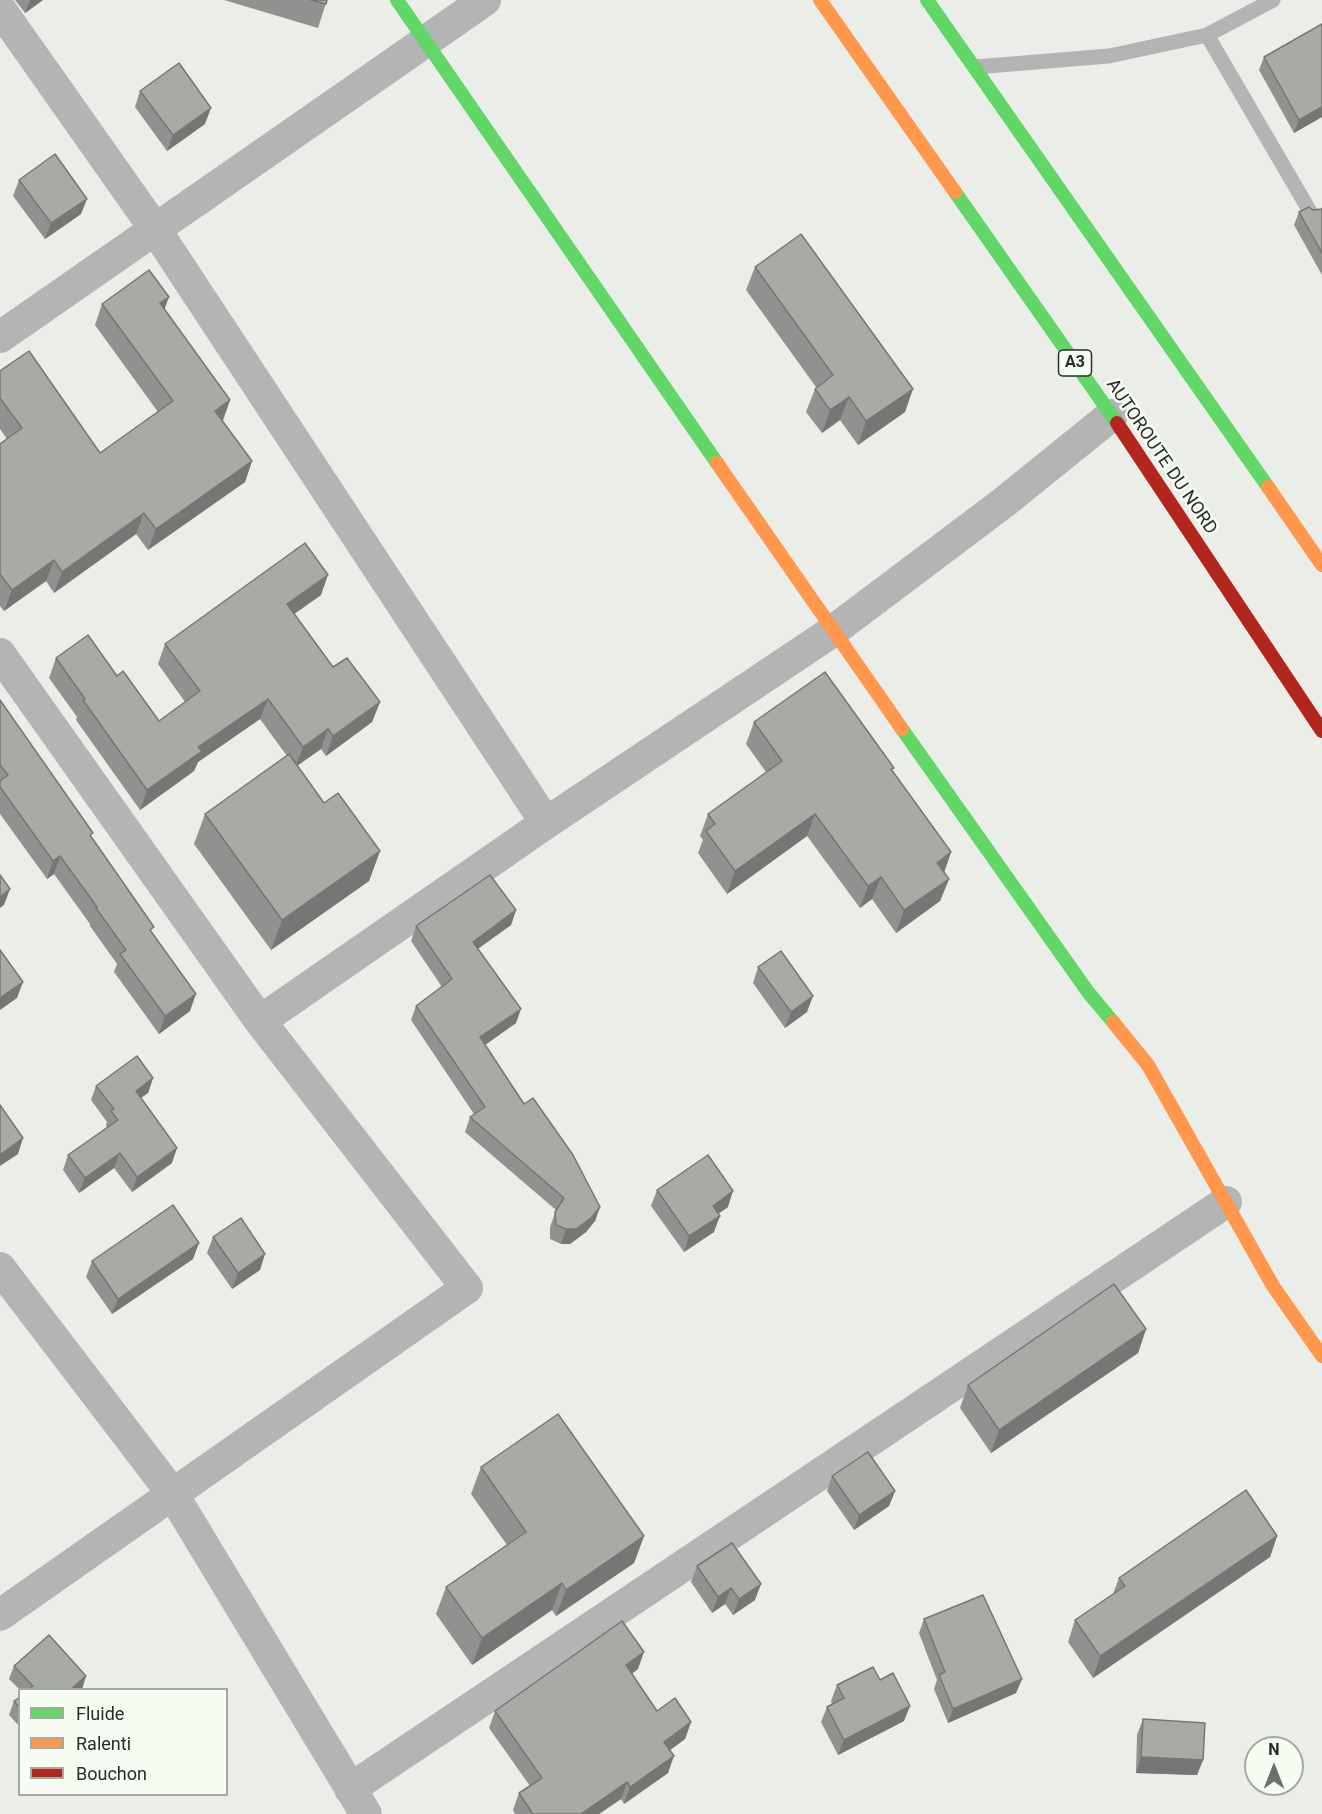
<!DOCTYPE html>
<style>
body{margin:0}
#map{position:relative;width:1322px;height:1814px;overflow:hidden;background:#ebeee8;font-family:Roboto,sans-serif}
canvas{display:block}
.legend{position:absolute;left:18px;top:1688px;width:210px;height:108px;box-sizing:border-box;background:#f7fdf3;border:2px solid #a5a9a2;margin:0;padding:8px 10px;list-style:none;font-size:18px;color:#2a2c29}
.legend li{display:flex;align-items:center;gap:12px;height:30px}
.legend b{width:30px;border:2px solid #a5a9a2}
.north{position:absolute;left:1244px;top:1736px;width:60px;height:60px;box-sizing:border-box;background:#f7fdf3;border:2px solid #a5a9a2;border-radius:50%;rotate:0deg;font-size:16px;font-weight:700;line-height:24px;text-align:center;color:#2a2c29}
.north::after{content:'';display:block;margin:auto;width:21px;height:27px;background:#6e706c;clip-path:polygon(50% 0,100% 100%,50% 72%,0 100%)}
</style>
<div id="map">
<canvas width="1322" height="1814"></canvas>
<ul class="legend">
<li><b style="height:8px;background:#63d668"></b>Fluide</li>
<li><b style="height:8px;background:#ff974d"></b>Ralenti</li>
<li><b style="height:8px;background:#b3261e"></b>Bouchon</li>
</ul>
<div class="north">N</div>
</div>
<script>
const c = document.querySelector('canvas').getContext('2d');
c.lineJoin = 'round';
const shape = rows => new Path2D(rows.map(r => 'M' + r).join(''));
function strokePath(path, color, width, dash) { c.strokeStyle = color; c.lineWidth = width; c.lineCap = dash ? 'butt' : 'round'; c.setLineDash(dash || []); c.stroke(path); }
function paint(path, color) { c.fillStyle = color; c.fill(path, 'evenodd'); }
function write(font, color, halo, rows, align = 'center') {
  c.font = font + ' Roboto,sans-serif'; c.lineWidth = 5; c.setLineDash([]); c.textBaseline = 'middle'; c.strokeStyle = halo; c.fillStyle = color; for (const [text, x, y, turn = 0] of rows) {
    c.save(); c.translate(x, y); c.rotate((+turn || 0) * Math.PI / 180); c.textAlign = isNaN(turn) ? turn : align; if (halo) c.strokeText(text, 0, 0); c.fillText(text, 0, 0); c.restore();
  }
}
const lane = shape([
 [1207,35,1273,0],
 [975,67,1109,56,1207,35,1312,215]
]);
const street = shape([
 [0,9,155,229,546,823],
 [0,337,485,0],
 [0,654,260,1021,467,1288,0,1615],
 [260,1021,546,823,833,631,1003,503,1112,415],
 [0,1268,172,1493,366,1814],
 [350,1789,1226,1202]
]);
const fast = shape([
 [397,0,717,463],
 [927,0,1268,487],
 [955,192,1117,423],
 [902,729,1088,992,1113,1022]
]);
const slow = shape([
 [820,0,955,192],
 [717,463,902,729],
 [1268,487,1322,565],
 [1113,1022,1148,1065,1273,1286,1322,1356]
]);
const jam = shape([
 [1117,423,1322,731]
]);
const wall = shape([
 [15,0,43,0,25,13],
 [224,0,327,0,318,28],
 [1264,57,1322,117,1294,133,1259,70],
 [140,91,205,124,167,151,135,107],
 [19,180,81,214,45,239,13,196],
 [1322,207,1322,275,1294,225,1299,212,1321,210],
 [755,267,905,412,858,445,840,420,822,433,806,412,815,389,816,387,746,290],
 [169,297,164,309,230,400,223,421,252,461,245,482,148,550,136,534,54,593,46,581,4,611,0,606,0,444,7,439,0,429,0,371,100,453,158,412,95,325,102,304],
 [321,595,294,614,333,667,380,702,372,722,326,756,321,749,297,766,324,803,380,851,369,881,271,950,194,844,205,814,287,756,260,719,198,762,194,771,140,810,76,720,77,717,49,678,56,658,117,676,159,721,185,702,158,664,165,644],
 [0,700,91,838,152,933,190,1011,159,1034,114,972,117,964,90,926,90,924,54,874,47,879,0,814],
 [754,722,892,771,951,852,944,873,949,879,940,901,896,933,872,899,860,908,807,836,727,894,698,853,703,840,700,836,708,814,766,772,746,744],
 [516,910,511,925,478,949,516,1023,485,1045,524,1104,600,1207,595,1221,586,1232,570,1244,561,1244,550,1239,550,1227,556,1210,465,1132,470,1117,474,1114,411,1020,416,1006,442,987,411,941,416,926],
 [758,967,807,1012,785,1028,753,983],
 [153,1078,148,1093,141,1098,172,1163,132,1192,114,1168,79,1193,63,1170,68,1155,107,1127,106,1125,107,1122,91,1100,96,1086],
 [657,1190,728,1207,718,1214,714,1232,684,1252,651,1206],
 [213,1237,260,1270,232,1289,207,1253],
 [193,1259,112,1314,86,1277,92,1261],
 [1146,1329,1138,1353,991,1453,960,1408,968,1385],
 [481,1467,644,1536,634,1563,556,1616,552,1610,472,1665,436,1614,446,1587,507,1545,471,1494],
 [832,1476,895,1491,889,1506,854,1530,827,1491],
 [1277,1536,1270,1557,1093,1678,1068,1642,1075,1620,1113,1594,1119,1578],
 [697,1566,755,1600,733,1615,725,1604,712,1613,691,1582],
 [924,1619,1022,1679,1016,1693,948,1723,934,1689,937,1680,919,1633],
 [14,1666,86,1676,82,1689,20,1689,20,1690,9,1679],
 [638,1669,632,1674,657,1711,691,1722,685,1739,670,1750,668,1773,624,1804,621,1799,599,1814,515,1814,513,1810,519,1793,530,1786,489,1728,495,1711],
 [880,1680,904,1721,838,1755,821,1722,827,1707,832,1704,831,1701,837,1685],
 [20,1697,20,1727,9,1715,14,1701],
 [1143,1719,1203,1760,1197,1775,1136,1773,1137,1735]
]);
const shadedWall = shape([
 [30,0,43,0,25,13],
 [1322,107,1322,117,1294,133,1299,120],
 [211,108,205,124,167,151,173,135],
 [87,199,81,214,45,239,51,223],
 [169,297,161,318,160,303],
 [913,389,905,412,858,445,866,421],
 [849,397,840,420,822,433,830,410],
 [230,400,222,421,215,411],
 [252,461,245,482,148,550,156,529],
 [144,513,136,534,54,593,62,572],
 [54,560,46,581,4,611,12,590],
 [328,575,321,595,280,624,287,604],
 [268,699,260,719,198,762,194,771,140,810,147,790,198,747],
 [380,702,372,722,326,756,333,736],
 [328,729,321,749,295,767,303,747],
 [815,814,807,836,727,894,735,871],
 [380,851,369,881,271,950,282,920],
 [951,852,943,875,937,863],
 [60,856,54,874,47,879,53,861],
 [881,877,872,899,860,908,868,886],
 [949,879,940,901,896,933,904,910],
 [10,889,4,905,0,908,0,897],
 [516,910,511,925,467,956,473,942],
 [23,982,17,998,0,1010,0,998],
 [196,994,190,1011,159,1034,165,1016],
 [813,996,807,1012,785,1028,791,1012],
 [521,1009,516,1023,475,1052,480,1037],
 [153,1078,148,1093,131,1105,136,1091],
 [23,1138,18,1154,0,1166,0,1155],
 [177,1148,172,1163,132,1192,137,1177],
 [120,1153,114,1168,79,1193,85,1178],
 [733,1191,728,1207,707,1221,713,1206],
 [600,1207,595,1221,586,1232,570,1244,561,1244,566,1229],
 [720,1216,714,1232,684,1252,689,1236],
 [199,1243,193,1259,112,1314,118,1299],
 [265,1254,260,1270,232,1289,238,1273],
 [1146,1329,1138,1353,991,1453,999,1430],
 [895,1491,889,1506,854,1530,859,1515],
 [644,1536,634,1563,556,1616,566,1590],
 [1277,1536,1270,1557,1093,1678,1100,1656],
 [562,1583,552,1610,472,1665,482,1638],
 [761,1584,755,1600,733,1615,739,1599],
 [731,1588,725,1604,712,1613,718,1597],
 [644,1652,638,1669,619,1682,626,1665],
 [86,1676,82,1689,71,1689],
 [1022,1679,1016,1693,948,1723,953,1709],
 [910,1706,904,1721,838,1755,844,1740],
 [691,1722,685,1739,658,1759,664,1742],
 [674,1756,668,1773,624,1804,630,1787],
 [1141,1757,1203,1760,1197,1775,1136,1773],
 [627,1782,621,1799,599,1814,581,1814]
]);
const building = shape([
 [311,0,327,0,326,4,311,0],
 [1322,24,1322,107,1299,120,1264,57,1322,24],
 [179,63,211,108,173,135,140,91,179,63],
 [55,154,87,199,51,223,19,180,55,154],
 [1309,207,1313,210,1322,209,1322,253,1299,212,1309,207],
 [801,234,913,389,866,421,849,397,830,410,815,389,833,375,755,267,801,234],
 [149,270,169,297,160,303,230,400,215,411,252,461,156,529,144,513,62,572,54,560,12,590,0,574,0,444,22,428,0,398,0,371,29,351,100,453,173,401,102,304,149,270],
 [305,543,328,575,287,604,333,667,347,658,380,702,333,736,328,729,303,747,268,699,198,747,202,751,147,790,83,700,85,699,56,658,88,635,117,676,123,671,159,721,200,691,165,644,305,543],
 [825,672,894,768,891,769,951,852,937,863,949,879,904,910,881,877,868,886,815,814,735,871,706,831,715,824,708,814,782,761,754,722,825,672],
 [0,700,93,833,90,835,154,927,150,930,196,994,165,1016,120,954,126,950,96,908,97,907,60,856,53,861,0,787,0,781,8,775,0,765,0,700],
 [289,754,324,803,338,793,380,851,282,920,205,814,289,754],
 [0,875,10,889,0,897,0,875],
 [490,875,516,910,473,942,521,1009,480,1037,524,1104,533,1098,573,1155,600,1207,591,1218,576,1229,566,1229,556,1225,555,1212,564,1198,470,1117,485,1107,416,1006,452,979,416,926,490,875],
 [0,950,23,982,0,998,0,950],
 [781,951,813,996,791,1012,758,967,781,951],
 [137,1056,153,1078,136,1091,177,1148,137,1177,120,1153,85,1178,68,1155,118,1120,111,1111,114,1109,96,1086,137,1056],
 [0,1105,23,1138,0,1155,0,1105],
 [708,1155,733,1191,713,1206,720,1216,689,1236,657,1190,708,1155],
 [173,1205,199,1243,118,1299,92,1261,173,1205],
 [241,1218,265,1254,238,1273,213,1237,241,1218],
 [1114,1284,1146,1329,999,1430,968,1385,1114,1284],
 [558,1414,644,1536,566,1590,562,1583,482,1638,446,1587,526,1532,481,1467,558,1414],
 [868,1452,895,1491,859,1515,832,1476,868,1452],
 [1246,1490,1277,1536,1100,1656,1075,1620,1125,1586,1119,1578,1246,1490],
 [732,1543,761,1584,739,1599,731,1588,718,1597,697,1566,732,1543],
 [983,1595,1022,1679,953,1709,939,1675,945,1672,924,1619,983,1595],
 [622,1621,644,1652,626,1665,657,1711,675,1698,691,1722,664,1742,674,1756,630,1787,627,1782,581,1814,533,1814,519,1793,542,1778,495,1711,622,1621],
 [49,1635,86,1676,71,1689,29,1689,33,1686,14,1666,49,1635],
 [873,1667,880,1680,893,1673,910,1706,844,1740,827,1707,844,1698,837,1685,873,1667],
 [20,1697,20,1708,14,1701,20,1697],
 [1143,1719,1205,1723,1203,1760,1141,1757,1143,1719]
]);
const shields = [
 [1075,363,33]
];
const shieldNames = [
 ["A3",1075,363]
];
const streetNames = [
 ["AUTOROUTE DU NORD",1161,457,56]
];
strokePath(lane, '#b3b4b4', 15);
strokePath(street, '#b3b4b4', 32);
strokePath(fast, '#63d668', 14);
strokePath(slow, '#ff974d', 14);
strokePath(jam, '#b3261e', 14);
paint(wall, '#90928f');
paint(shadedWall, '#767774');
paint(building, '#a8aaa6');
strokePath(building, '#767774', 1.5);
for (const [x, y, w] of shields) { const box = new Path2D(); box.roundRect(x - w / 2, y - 13, w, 26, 4.5); c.fillStyle = '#f7fdf3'; c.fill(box); strokePath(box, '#2a2c29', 1.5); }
write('bold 16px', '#2a2c29', null, shieldNames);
write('18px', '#2a2c29', '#f7fdf3', streetNames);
</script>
